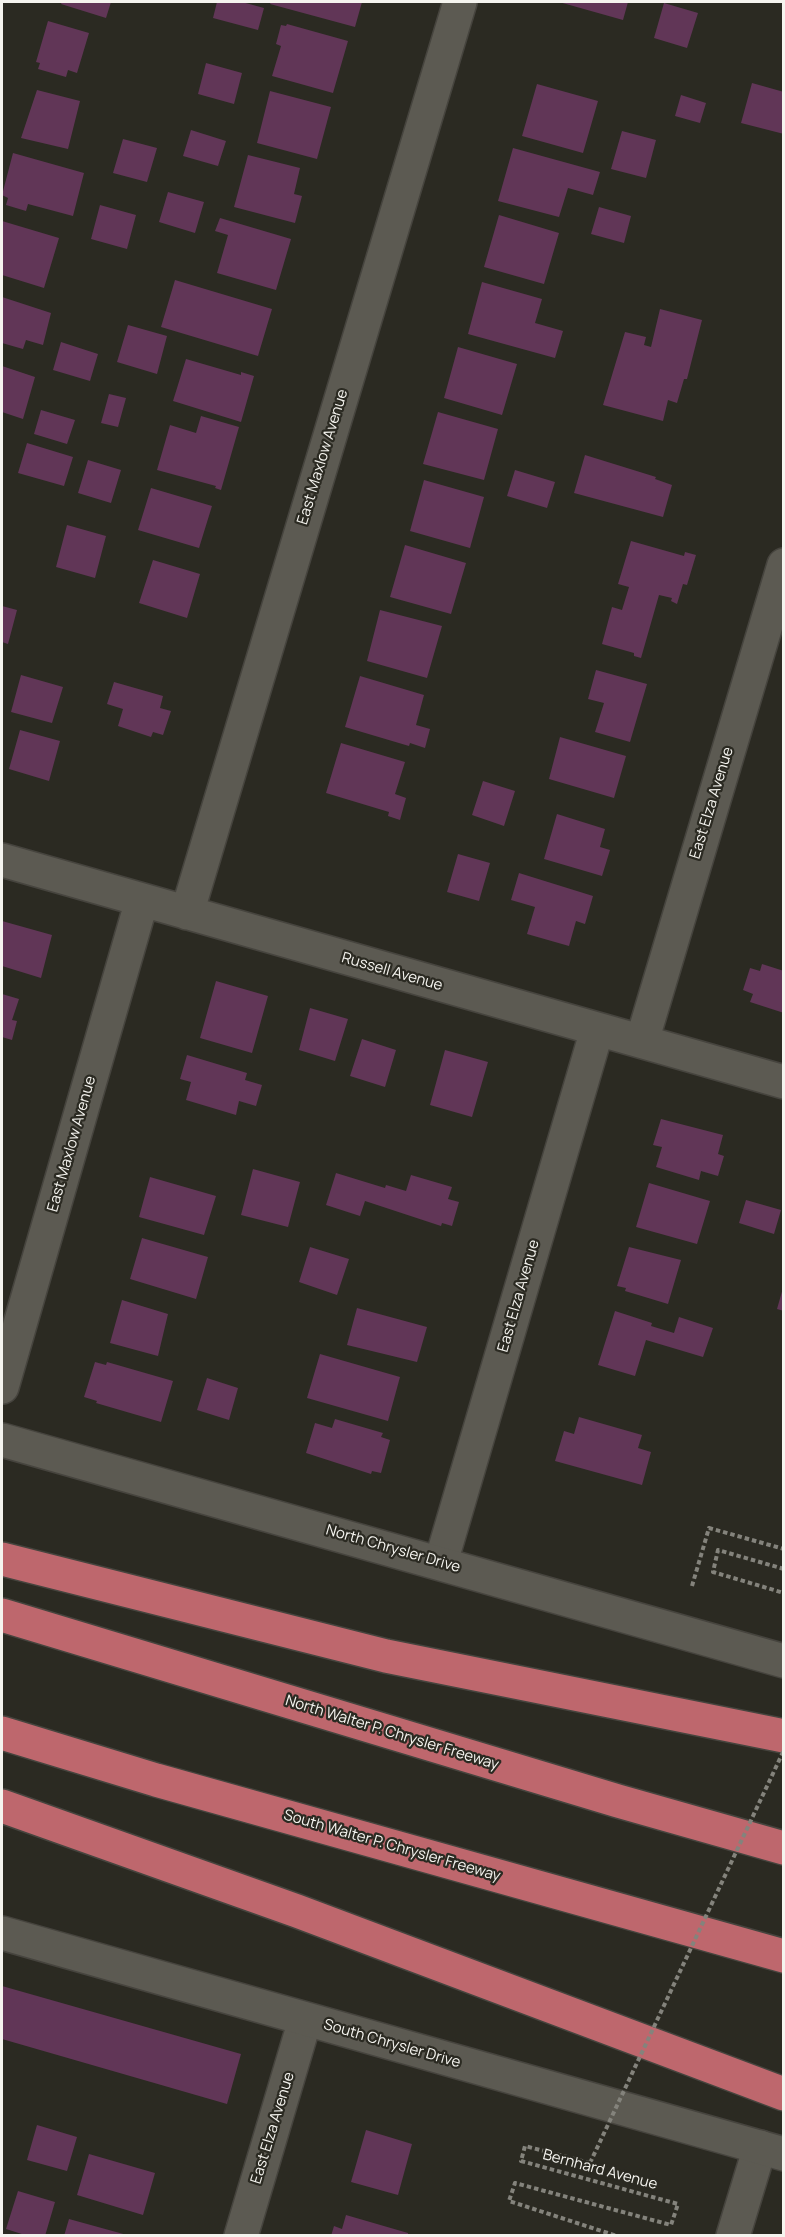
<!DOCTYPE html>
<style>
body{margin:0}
#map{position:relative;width:785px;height:2237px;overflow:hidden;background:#2b2a22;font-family:Manrope,sans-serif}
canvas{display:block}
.frame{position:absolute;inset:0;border:3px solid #f5f4ef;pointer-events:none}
</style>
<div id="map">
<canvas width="785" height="2237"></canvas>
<div class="frame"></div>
</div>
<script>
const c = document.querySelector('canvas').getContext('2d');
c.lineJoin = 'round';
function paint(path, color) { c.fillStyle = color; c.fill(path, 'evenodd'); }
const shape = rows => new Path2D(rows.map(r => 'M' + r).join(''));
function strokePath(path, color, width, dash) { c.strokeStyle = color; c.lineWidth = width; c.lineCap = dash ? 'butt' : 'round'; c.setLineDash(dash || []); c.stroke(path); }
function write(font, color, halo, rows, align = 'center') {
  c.font = font + ' Manrope,sans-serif'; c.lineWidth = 4.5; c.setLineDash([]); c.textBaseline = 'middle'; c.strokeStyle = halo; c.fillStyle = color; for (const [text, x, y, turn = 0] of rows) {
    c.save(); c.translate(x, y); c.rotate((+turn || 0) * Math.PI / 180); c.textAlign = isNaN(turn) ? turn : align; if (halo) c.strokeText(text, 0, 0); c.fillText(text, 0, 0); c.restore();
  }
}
const building = shape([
 [62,2,111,2,106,18,61,4],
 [217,2,242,2,264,8,258,30,213,18],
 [271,2,362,2,355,27,270,4],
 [559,2,628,2,623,20],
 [664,3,698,13,687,48,654,38],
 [48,21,89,33,77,73,68,70,66,77,38,69,40,63,36,62],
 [287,24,348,41,333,93,272,76,281,46,276,44,281,25,286,26],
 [206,63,242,73,234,104,198,94],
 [752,83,784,92,784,134,741,123],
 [537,84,598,101,583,153,522,136],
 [37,90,80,101,68,149,21,138],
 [270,91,331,107,317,159,257,143],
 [681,95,706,103,700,123,675,116],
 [191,130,226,141,218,166,183,156],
 [622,131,656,140,646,178,611,169],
 [123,139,157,148,147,182,113,173],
 [513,148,600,172,593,195,568,188,559,217,498,201],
 [13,153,84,173,73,216,28,204,26,211,6,205,8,198,2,195],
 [248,155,300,168,294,194,302,196,295,223,234,207],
 [168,192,204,202,195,233,159,222],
 [100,205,136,215,127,249,91,239],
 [599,207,631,216,624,243,591,234],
 [499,215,559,233,544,284,484,267],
 [220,218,291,239,276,290,217,273,228,235,215,231],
 [2,221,59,238,44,288,2,275],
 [175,280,272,309,258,356,161,327],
 [482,282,542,299,535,323,563,331,555,358,468,334],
 [2,297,51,313,43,345,26,340,23,349,2,343],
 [660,309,702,320,687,379,684,379,677,403,668,400,663,421,603,405,625,332,646,337,644,345,651,347],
 [128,325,167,336,157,374,117,362],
 [61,342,98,354,90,381,53,370],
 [458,347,517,364,502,415,444,398],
 [186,359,241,375,241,372,254,376,241,422,173,401],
 [2,366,35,377,23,419,2,412],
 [109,394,126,398,118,427,101,423],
 [41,410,75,420,67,444,34,434],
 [438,412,498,429,484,480,423,464],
 [201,416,239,427,221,490,215,488,216,486,157,470,170,425,196,433],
 [27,443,73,457,64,486,18,473],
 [585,455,656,477,655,479,672,485,663,517,574,493],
 [88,460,121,470,111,503,78,493],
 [515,470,555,482,547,508,507,496],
 [424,480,484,497,470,548,410,531],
 [151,488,212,506,199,548,138,530],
 [67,525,106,536,95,578,56,567],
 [631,541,684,556,685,552,696,555,687,585,683,584,677,604,671,601,672,598,659,595,641,658,634,656,634,653,602,644,612,607,622,610,629,587,618,584],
 [405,545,466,563,451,614,390,597],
 [153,560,200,574,187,618,139,603],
 [2,606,17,610,8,644,2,642],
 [380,610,442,626,427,678,367,661],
 [596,670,647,684,630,742,595,732,604,703,588,699],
 [21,675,63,687,52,723,11,712],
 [360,676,424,695,416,725,430,729,425,748,410,743,409,746,345,727],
 [114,682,163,696,160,708,171,711,163,735,153,732,151,737,118,726,123,709,107,704],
 [20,730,60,741,49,781,9,769],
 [560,737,626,756,614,798,549,779],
 [341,743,405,762,395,794,406,798,400,820,388,816,389,812,326,793],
 [483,781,515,791,504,826,472,815],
 [557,814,605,829,600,847,610,850,602,876,544,859],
 [458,854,490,863,479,901,447,892],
 [519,873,593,896,585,924,576,921,569,946,527,934,535,907,511,900],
 [2,921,52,935,41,978,2,966],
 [762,964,784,971,784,1013,750,1002,753,994,743,990,750,968,760,971],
 [216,981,268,996,252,1053,200,1038],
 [2,994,19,999,12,1020,17,1021,12,1040,2,1037],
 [310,1008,348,1019,335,1061,299,1050],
 [362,1039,396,1050,385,1087,350,1076],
 [445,1050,488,1062,472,1117,430,1105],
 [187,1055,247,1073,245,1080,262,1085,256,1106,239,1101,236,1115,186,1100,191,1082,180,1079],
 [661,1119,723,1135,718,1154,724,1156,718,1176,701,1171,699,1180,656,1167,662,1147,653,1145],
 [253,1169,300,1182,288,1227,241,1215],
 [336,1173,385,1188,386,1185,406,1191,411,1175,452,1187,448,1199,459,1202,452,1226,442,1223,441,1226,365,1201,360,1216,326,1205],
 [150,1177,216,1196,204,1235,139,1217],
 [649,1183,710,1201,697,1244,636,1227],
 [746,1200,781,1210,774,1234,739,1223],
 [142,1238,208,1257,196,1299,130,1279],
 [310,1247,349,1259,337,1295,299,1282],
 [629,1247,681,1260,668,1304,625,1291,626,1288,617,1286],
 [783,1288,784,1288,784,1311,777,1309],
 [122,1300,168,1314,158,1356,110,1343],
 [357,1308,427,1327,417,1362,347,1345],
 [615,1311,652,1323,651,1326,674,1333,679,1317,713,1328,703,1357,646,1340,635,1376,598,1365],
 [320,1354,400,1377,388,1421,307,1398],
 [95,1362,106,1365,107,1362,173,1381,161,1422,96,1403,97,1401,84,1397],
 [207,1378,238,1388,229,1420,197,1410],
 [579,1417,642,1435,638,1448,651,1452,642,1485,555,1461,564,1431,574,1434],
 [335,1419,383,1433,381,1437,390,1440,381,1473,372,1471,371,1474,306,1453,315,1423,332,1428],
 [2,1986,241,2054,227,2104,2,2039],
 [37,2125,77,2137,67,2171,27,2160],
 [366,2130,412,2144,398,2195,351,2182],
 [89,2154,155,2173,143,2215,77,2195],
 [18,2191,55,2202,45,2236,28,2236,6,2229],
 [346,2215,408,2233,408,2236,331,2236,334,2226,342,2229],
 [69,2219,127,2235,127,2236,64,2236]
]);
const path = shape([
 [784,1569,718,1550,713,1572,784,1593],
 [692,1586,709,1528,784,1549],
 [590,2163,525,2146,521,2161,678,2204,671,2225,515,2183,509,2201,617,2236]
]);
const minor = shape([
 [2,860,784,1082],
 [187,913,460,2],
 [642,1041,784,565],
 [2,1387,142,900],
 [441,1562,597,1030],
 [241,2236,305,2020],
 [733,2236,760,2147]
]);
const secondary = shape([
 [2,1440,784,1661],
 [2,1933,784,2154]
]);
const motorway = shape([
 [2,1559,386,1656,784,1736],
 [2,1615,618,1801,784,1848],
 [2,1733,156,1780,784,1956],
 [2,1806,297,1911,784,2094]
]);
const pathBridge = shape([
 [590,2163,784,1750]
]);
const streetNames = [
 ["East Maxlow Avenue",323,457,-73],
 ["East Elza Avenue",712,803,-73],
 ["Russell Avenue",392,972,16],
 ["East Maxlow Avenue",72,1144,-74],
 ["East Elza Avenue",519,1296,-74],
 ["North Chrysler Drive",393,1549,16],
 ["North Walter P. Chrysler Freeway",392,1733,17],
 ["South Walter P. Chrysler Freeway",392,1846,16],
 ["South Chrysler Drive",392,2044,16],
 ["East Elza Avenue",273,2128,-73],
 ["Bernhard Avenue",600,2170,15]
];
paint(building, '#613657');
strokePath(minor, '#46443e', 36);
strokePath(secondary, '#46443e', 36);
strokePath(motorway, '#46443e', 36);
strokePath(path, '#84837c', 4, [4.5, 3]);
strokePath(minor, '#5c5a52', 33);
strokePath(secondary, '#5c5a52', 33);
strokePath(motorway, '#be676d', 33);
strokePath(pathBridge, '#84837c', 4, [4.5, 3]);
write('15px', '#f5f4ef', '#2b2a22', streetNames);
</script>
